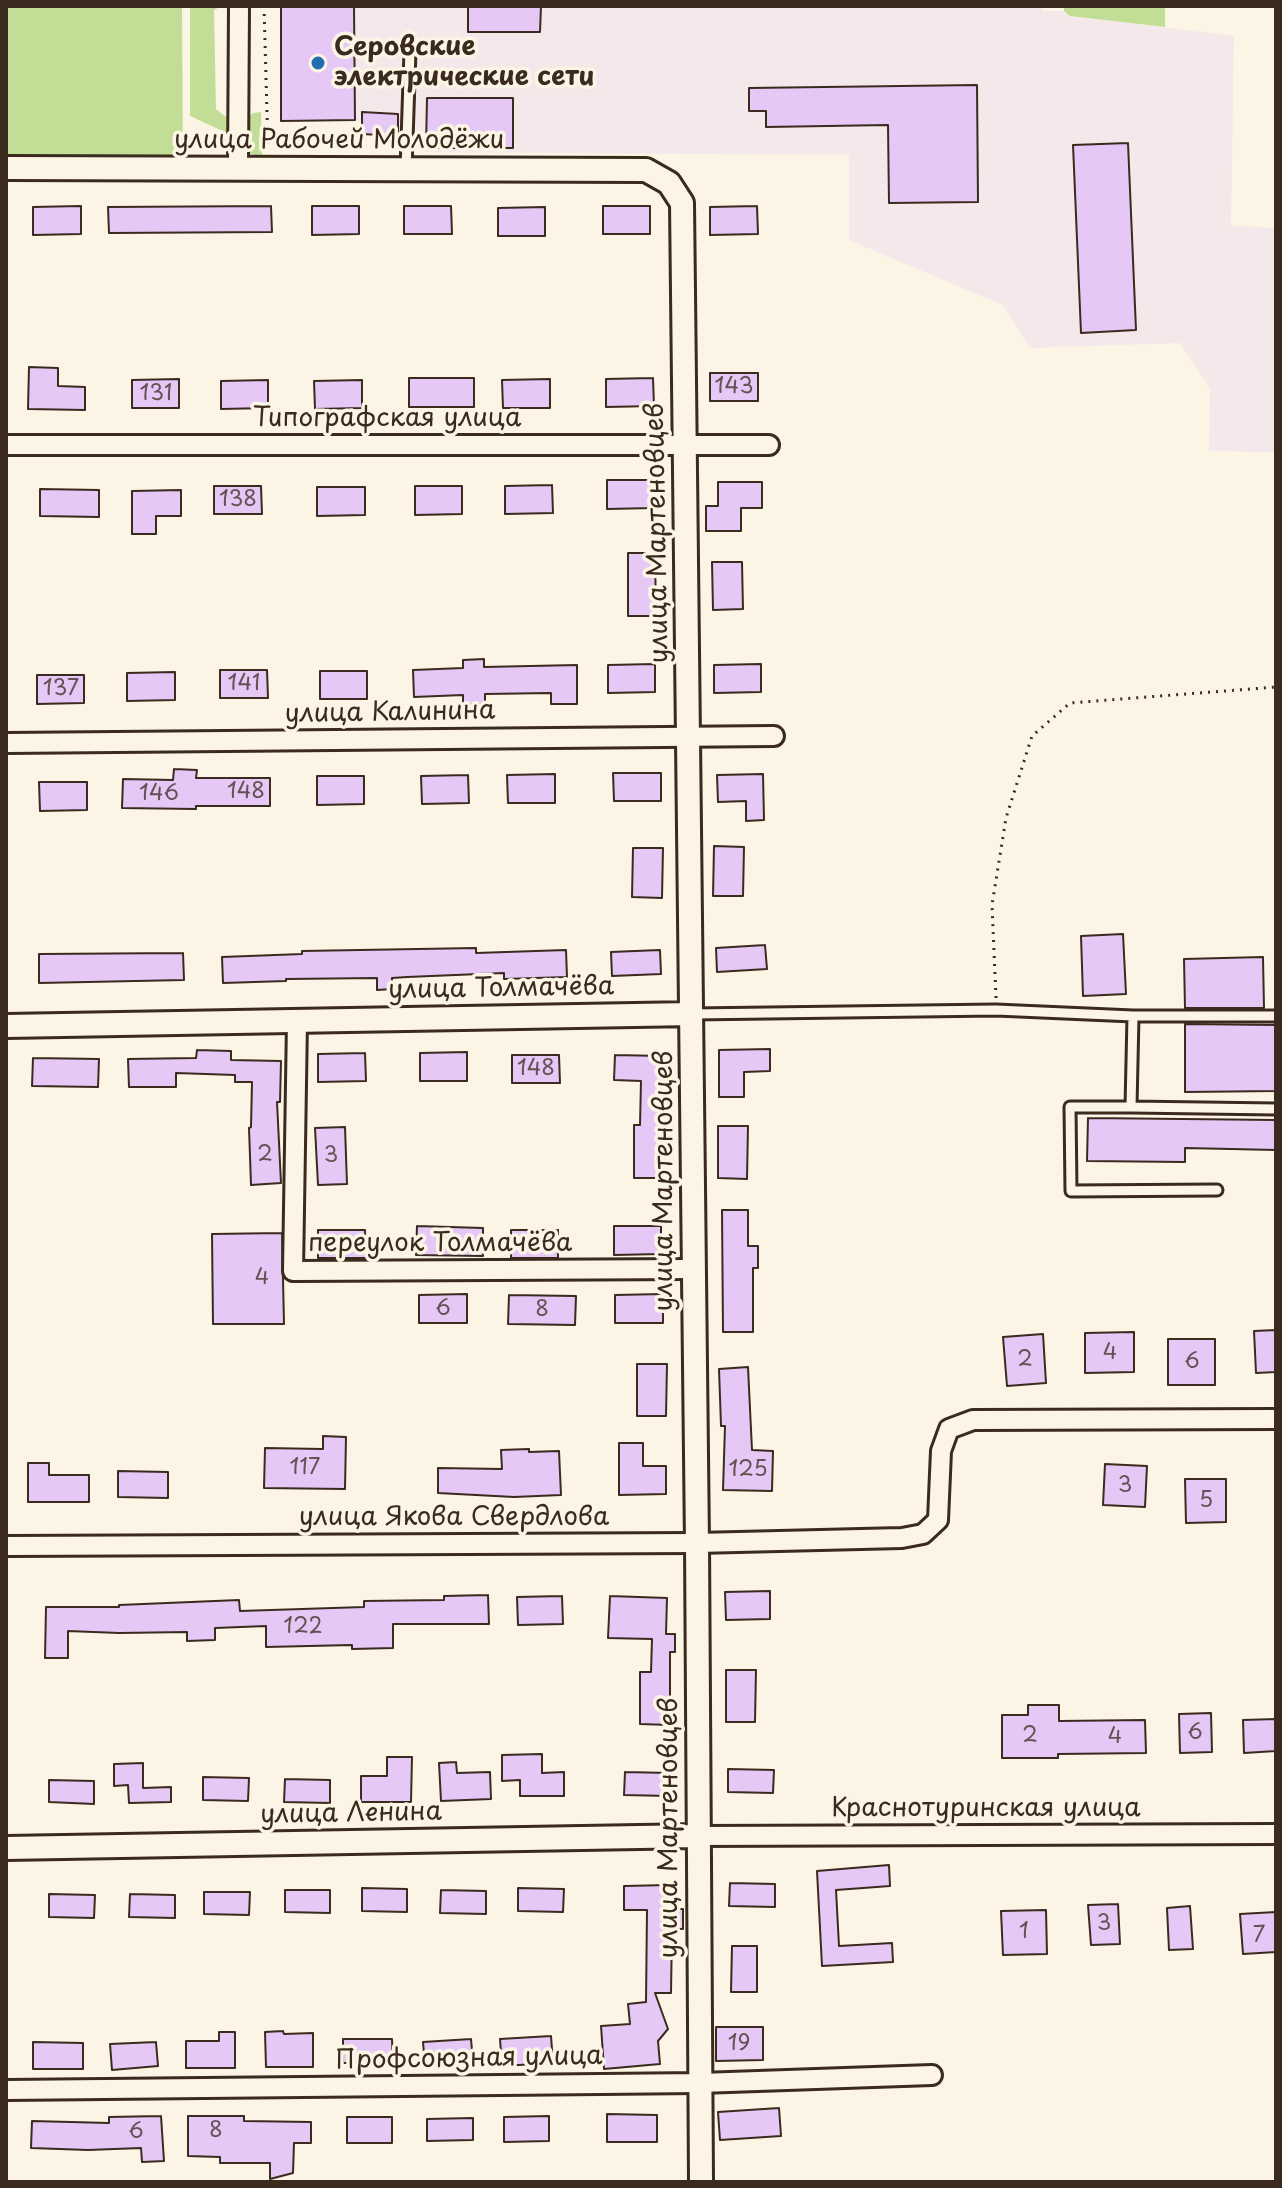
<!DOCTYPE html>
<meta charset="utf-8">
<style>
body{margin:0}
#map{position:relative;width:1282px;height:2188px;overflow:hidden;background:#fcf5e5;font-family:"Playpen Sans",sans-serif}
canvas{display:block}
.frame{position:absolute;inset:0;border:8px solid #3b2a1e;pointer-events:none}
</style>
<div id="map">
<canvas width="1282" height="2188"></canvas>
<div class="frame"></div>
</div>
<script>
const c = document.querySelector('canvas').getContext('2d');
c.lineJoin = 'round';
function paint(path, color) { c.fillStyle = color; c.fill(path, 'evenodd'); }
const shape = rows => new Path2D(rows.map(r => 'M' + r).join(''));
function strokePath(path, color, width, dash) { c.strokeStyle = color; c.lineWidth = width; c.lineCap = dash ? 'butt' : 'round'; c.setLineDash(dash || []); c.stroke(path); }
function write(font, color, halo, rows, align = 'center') {
  c.font = font + ' "Playpen Sans",sans-serif'; c.lineWidth = 7; c.setLineDash([]); c.textBaseline = 'middle'; c.strokeStyle = halo; c.fillStyle = color; for (const [text, x, y, turn = 0] of rows) {
    c.save(); c.translate(x, y); c.rotate((+turn || 0) * Math.PI / 180); c.textAlign = isNaN(turn) ? turn : align; if (halo) c.strokeText(text, 0, 0); c.fillText(text, 0, 0); c.restore();
  }
}
const built = shape([
 [354,6,468,6,469,32,540,32,541,6,1042,6,1043,11,1064,11,1070,16,1234,36,1231,226,1276,228,1276,452,1209,451,1210,388,1180,343,1030,348,1003,305,849,240,849,155,424,152,423,135,362,134,362,122,355,120]
]);
const green = shape([
 [6,6,182,6,183,159,6,155],
 [190,6,222,6,214,10,216,109,226,117,229,134,190,116],
 [1064,6,1165,6,1165,27,1070,16,1064,11],
 [261,112,262,160,245,150,245,120,253,113]
]);
const building = shape([
 [281,6,354,6,355,120,281,121,281,6],
 [468,6,541,6,540,32,468,32,468,6],
 [977,85,978,202,889,203,888,125,766,127,766,111,749,111,749,88,977,85],
 [427,98,513,98,513,148,426,148,427,98],
 [362,112,398,114,398,136,362,134,362,112],
 [1128,143,1136,330,1081,333,1073,145,1128,143],
 [81,206,81,234,33,235,33,207,81,206],
 [271,206,272,232,109,233,108,207,271,206],
 [312,206,359,206,359,234,312,235,312,206],
 [404,206,451,206,452,234,404,234,404,206],
 [603,206,650,206,650,234,603,234,603,206],
 [757,206,758,234,710,235,710,207,757,206],
 [545,207,545,236,498,236,498,208,545,207],
 [29,367,58,368,58,386,85,387,85,410,28,409,29,367],
 [710,373,758,373,758,401,710,401,710,373],
 [409,378,474,378,474,407,409,407,409,378],
 [653,378,654,406,606,407,606,379,653,378],
 [179,379,179,408,132,408,132,380,179,379],
 [550,379,550,408,503,408,502,380,550,379],
 [268,380,268,408,221,409,221,381,268,380],
 [362,380,362,408,315,409,314,381,362,380],
 [607,480,654,480,654,508,607,509,607,480],
 [718,482,762,482,762,508,741,508,741,531,706,531,706,506,718,506,718,482],
 [552,485,553,513,505,514,505,486,552,485],
 [214,486,261,486,262,514,214,514,214,486],
 [415,486,462,486,462,514,415,515,415,486],
 [317,487,365,487,365,515,317,516,317,487],
 [40,489,99,490,99,517,40,516,40,489],
 [181,490,181,516,156,516,156,534,132,534,132,491,181,490],
 [628,553,655,553,656,616,628,616,628,553],
 [712,562,742,562,743,609,713,610,712,562],
 [484,659,484,667,577,665,577,704,551,704,551,693,485,694,485,704,463,705,463,695,414,697,413,670,463,668,463,660,484,659],
 [655,664,655,692,608,693,608,665,655,664],
 [761,664,761,692,714,693,714,665,761,664],
 [220,670,267,670,268,698,220,698,220,670],
 [320,671,367,671,367,699,320,699,320,671],
 [175,672,175,700,127,701,127,673,175,672],
 [37,675,84,675,84,703,37,704,37,675],
 [174,769,197,770,196,778,270,778,270,806,196,806,196,809,122,808,123,779,173,780,174,769],
 [613,773,661,773,661,801,614,801,613,773],
 [555,774,555,803,508,803,507,775,555,774],
 [763,774,764,820,746,821,746,801,718,802,717,775,763,774],
 [468,775,469,803,422,804,421,776,468,775],
 [317,776,364,776,364,804,317,805,317,776],
 [39,782,87,782,87,810,40,811,39,782],
 [714,846,744,847,743,896,713,896,714,846],
 [633,848,663,848,662,898,632,897,633,848],
 [1123,934,1126,994,1083,996,1081,936,1123,934],
 [765,945,767,969,717,972,716,948,765,945],
 [476,948,476,953,566,950,567,977,504,979,504,973,407,977,392,978,392,989,377,990,377,978,286,979,286,981,223,983,222,957,302,954,302,951,476,948],
 [660,950,661,974,612,976,611,952,660,950],
 [183,953,184,980,39,983,39,954,183,953],
 [1263,957,1264,1008,1185,1008,1184,959,1263,957],
 [1185,1024,1276,1025,1276,1091,1185,1092,1185,1024],
 [770,1049,770,1071,744,1072,744,1097,719,1097,719,1050,770,1049],
 [197,1050,231,1051,231,1060,281,1061,280,1102,277,1102,281,1183,251,1185,249,1128,251,1127,252,1082,235,1082,235,1075,176,1073,176,1087,129,1087,128,1059,196,1058,197,1050],
 [467,1052,467,1081,420,1081,420,1053,467,1052],
 [365,1053,366,1081,318,1082,318,1054,365,1053],
 [512,1055,559,1055,560,1083,512,1083,512,1055],
 [615,1055,663,1056,664,1178,634,1178,634,1125,640,1125,641,1081,614,1080,615,1055],
 [33,1058,99,1059,98,1087,32,1086,33,1058],
 [1088,1118,1276,1120,1276,1150,1185,1148,1185,1162,1087,1161,1088,1118],
 [718,1126,748,1126,747,1179,718,1178,718,1126],
 [345,1127,347,1184,318,1185,315,1128,345,1127],
 [722,1210,748,1210,748,1246,758,1246,758,1268,753,1268,753,1332,723,1332,722,1210],
 [417,1226,483,1228,483,1256,416,1255,417,1226],
 [614,1226,661,1226,661,1254,614,1255,614,1226],
 [318,1230,365,1230,366,1258,318,1258,318,1230],
 [511,1230,558,1230,558,1258,511,1258,511,1230],
 [282,1233,284,1324,213,1324,212,1234,282,1233],
 [467,1294,467,1323,419,1323,419,1295,467,1294],
 [663,1294,663,1323,615,1323,615,1295,663,1294],
 [509,1295,576,1296,575,1325,508,1324,509,1295],
 [1276,1330,1276,1372,1256,1373,1254,1331,1276,1330],
 [1134,1332,1134,1372,1085,1373,1085,1333,1134,1332],
 [1043,1334,1046,1383,1007,1386,1003,1337,1043,1334],
 [1168,1339,1215,1339,1215,1385,1168,1385,1168,1339],
 [637,1364,667,1364,666,1416,637,1416,637,1364],
 [748,1367,752,1450,773,1451,772,1491,723,1490,725,1426,721,1426,719,1369,748,1367],
 [323,1436,346,1437,345,1489,264,1488,265,1448,323,1449,323,1436],
 [619,1443,643,1443,643,1466,666,1466,666,1494,619,1495,619,1443],
 [529,1449,529,1452,559,1451,561,1495,514,1497,438,1493,438,1468,502,1469,501,1450,529,1449],
 [28,1463,49,1463,49,1475,89,1475,89,1502,28,1502,28,1463],
 [1105,1464,1147,1466,1145,1507,1103,1505,1105,1464],
 [118,1471,168,1472,168,1498,118,1497,118,1471],
 [1185,1479,1226,1479,1226,1522,1186,1523,1185,1479],
 [770,1591,770,1619,726,1620,725,1592,770,1591],
 [488,1595,489,1624,393,1624,393,1648,352,1649,352,1645,266,1647,266,1626,215,1628,215,1640,187,1641,187,1632,119,1633,68,1631,68,1658,45,1658,46,1607,119,1607,119,1605,239,1600,240,1611,364,1607,364,1601,444,1600,444,1596,488,1595],
 [562,1596,563,1624,518,1625,517,1597,562,1596],
 [610,1596,667,1598,666,1634,675,1634,675,1652,670,1652,670,1725,640,1724,640,1672,651,1672,652,1639,608,1638,610,1596],
 [726,1670,756,1670,755,1722,726,1722,726,1670],
 [1028,1705,1059,1705,1059,1721,1145,1720,1146,1753,1058,1754,1058,1758,1002,1758,1002,1715,1028,1715,1028,1705],
 [1211,1713,1212,1752,1180,1753,1179,1714,1211,1713],
 [1276,1719,1276,1751,1244,1753,1243,1720,1276,1719],
 [542,1754,542,1773,564,1772,564,1796,520,1796,520,1780,502,1781,502,1755,542,1754],
 [387,1757,412,1757,411,1802,361,1802,361,1776,387,1776,387,1757],
 [456,1762,457,1773,490,1772,491,1799,441,1801,439,1763,456,1762],
 [143,1763,143,1788,171,1787,171,1802,129,1803,128,1785,114,1786,114,1764,143,1763],
 [728,1769,774,1770,773,1793,728,1792,728,1769],
 [625,1772,670,1773,669,1796,624,1795,625,1772],
 [203,1777,249,1778,248,1801,203,1800,203,1777],
 [285,1779,330,1780,330,1803,284,1802,285,1779],
 [49,1780,94,1781,94,1804,49,1802,49,1780],
 [889,1865,890,1886,836,1890,839,1946,892,1943,893,1962,822,1966,817,1871,889,1865],
 [730,1883,775,1884,775,1907,729,1906,730,1883],
 [669,1885,669,1909,683,1909,683,1929,672,1929,671,1993,655,1993,668,2029,658,2041,660,2064,604,2069,601,2026,630,2024,628,2004,646,2002,647,1910,624,1910,624,1886,669,1885],
 [362,1888,407,1889,407,1912,362,1911,362,1888],
 [518,1888,564,1889,563,1912,518,1911,518,1888],
 [285,1890,330,1890,330,1913,285,1912,285,1890],
 [441,1890,486,1891,486,1914,440,1913,441,1890],
 [204,1892,250,1892,249,1915,204,1914,204,1892],
 [49,1894,95,1895,94,1918,49,1917,49,1894],
 [130,1894,175,1895,175,1918,129,1917,130,1894],
 [1118,1904,1120,1944,1091,1945,1088,1905,1118,1904],
 [1190,1906,1193,1949,1169,1950,1167,1908,1190,1906],
 [1046,1910,1047,1954,1003,1955,1001,1911,1046,1910],
 [1276,1912,1276,1952,1243,1954,1240,1914,1276,1912],
 [732,1946,757,1946,757,1992,731,1992,732,1946],
 [716,2027,763,2027,763,2060,716,2061,716,2027],
 [283,2031,284,2034,313,2033,313,2067,266,2067,265,2032,283,2031],
 [219,2032,235,2032,235,2068,186,2068,186,2041,219,2041,219,2032],
 [551,2036,553,2063,502,2066,500,2039,551,2036],
 [343,2039,392,2039,393,2063,343,2063,343,2039],
 [471,2039,473,2062,425,2066,423,2042,471,2039],
 [33,2042,83,2043,83,2069,33,2069,33,2042],
 [156,2042,158,2066,112,2070,110,2044,156,2042],
 [779,2108,781,2136,720,2140,718,2112,779,2108],
 [607,2114,657,2115,657,2142,607,2142,607,2114],
 [161,2116,164,2161,142,2162,141,2148,88,2150,31,2148,32,2121,109,2123,109,2117,161,2116],
 [188,2116,244,2116,244,2121,311,2122,311,2143,294,2143,293,2173,270,2179,270,2163,220,2163,220,2157,188,2156,188,2116],
 [549,2116,549,2141,504,2142,504,2117,549,2116],
 [347,2117,392,2117,392,2143,347,2143,347,2117],
 [473,2118,473,2140,427,2141,427,2119,473,2118]
]);
const path = shape([
 [264,6,268,149],
 [996,998,992,905,1006,818,1032,736,1070,703,1276,687]
]);
const service = shape([
 [406,170,410,51],
 [692,1014,996,1010,1133,1016,1276,1016],
 [1133,1016,1131,1107,1276,1109],
 [1131,1107,1070,1107,1071,1191,1217,1190]
]);
const minor = shape([
 [238,169,239,6],
 [6,445,769,445],
 [6,743,774,736],
 [297,1021,293,1271,694,1269],
 [6,1546,697,1543,902,1538,923,1534,938,1520,941,1451,949,1429,973,1420,1276,1419],
 [697,1836,1276,1834],
 [6,2090,700,2083,932,2075]
]);
const tertiary = shape([
 [6,168,646,170,669,183,682,203,697,1543,701,2182],
 [6,1026,692,1014],
 [6,1848,697,1836]
]);
const markers = [
 [318,63,8,"#1f6fb2"]
];
const numberNames = [
 ["143",734,387],
 ["131",156,394],
 ["138",238,500],
 ["141",244,684],
 ["137",61,689],
 ["148",246,792],
 ["146",159,794],
 ["148",536,1069],
 ["2",265,1155],
 ["3",331,1156],
 ["4",262,1278],
 ["6",443,1309],
 ["8",542,1310],
 ["4",1110,1353],
 ["2",1025,1360],
 ["6",1192,1362],
 ["117",305,1468],
 ["125",748,1470],
 ["3",1125,1486],
 ["5",1206,1501],
 ["122",303,1627],
 ["6",1195,1733],
 ["2",1030,1736],
 ["4",1115,1737],
 ["3",1104,1924],
 ["1",1024,1932],
 ["7",1259,1936],
 ["19",739,2044],
 ["8",216,2131],
 ["6",136,2132]
];
const poiNames = [
 ["Серовские",334,48],
 ["электрические сети",334,78]
];
const streetNames = [
 ["улица Рабочей Молодёжи",339,141],
 ["Типографская улица",387,419],
 ["улица Мартеновцев",658,533,-91],
 ["улица Калинина",390,713,-1],
 ["улица Толмачёва",501,989,-1],
 ["улица Мартеновцев",665,1181,-90],
 ["переулок Толмачёва",440,1244],
 ["улица Якова Свердлова",454,1518],
 ["Краснотуринская улица",986,1809],
 ["улица Ленина",351,1814,-1],
 ["улица Мартеновцев",670,1828,-90],
 ["Профсоюзная улица",469,2059,-1]
];
paint(built, '#f5e8ea');
paint(green, '#c2de96');
paint(building, '#e6c8f7');
strokePath(building, '#3b2a1e', 2);
strokePath(service, '#3b2a1e', 15);
strokePath(minor, '#3b2a1e', 24);
strokePath(tertiary, '#3b2a1e', 28);
strokePath(path, '#3b2a1e', 3, [2, 6]);
strokePath(service, '#fcf5e5', 9);
strokePath(minor, '#fcf5e5', 18);
strokePath(tertiary, '#fcf5e5', 22);
for (const [x, y, r, color] of markers) { const dot = new Path2D(); dot.arc(x, y, r, 0, 2 * Math.PI); c.fillStyle = color; c.fill(dot); strokePath(dot, '#fcf5e5', 3); }
write('22px', '#665254', null, numberNames);
write('bold 26px', '#3b2a1e', '#fcf5e5', poiNames, 'left');
write('26px', '#3b2a1e', '#fcf5e5', streetNames);
</script>
